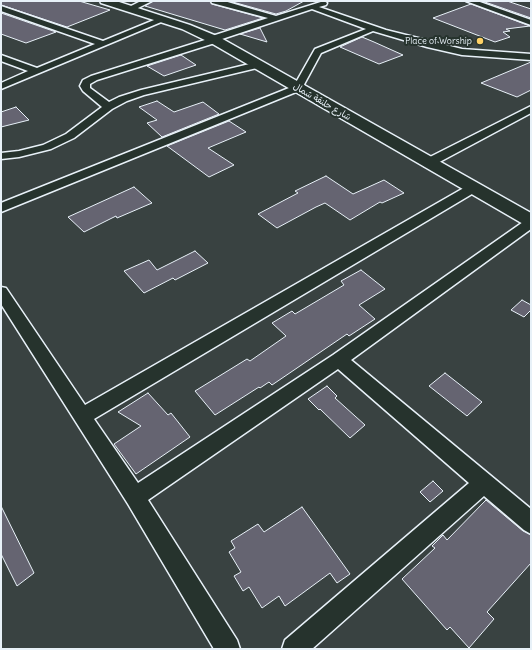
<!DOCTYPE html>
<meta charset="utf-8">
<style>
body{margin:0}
#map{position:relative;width:532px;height:650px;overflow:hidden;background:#394241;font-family:Delius,sans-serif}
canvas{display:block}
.frame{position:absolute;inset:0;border:2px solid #e8f1f8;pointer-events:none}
</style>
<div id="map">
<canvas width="532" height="650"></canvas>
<div class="frame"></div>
</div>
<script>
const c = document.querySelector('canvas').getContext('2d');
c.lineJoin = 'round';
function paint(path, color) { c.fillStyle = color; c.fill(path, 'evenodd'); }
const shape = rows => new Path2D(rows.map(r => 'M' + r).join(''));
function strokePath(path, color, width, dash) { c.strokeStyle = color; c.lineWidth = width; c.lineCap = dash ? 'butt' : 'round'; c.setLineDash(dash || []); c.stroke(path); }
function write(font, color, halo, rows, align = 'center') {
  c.font = font + ' Delius,"Playpen Sans Arabic",sans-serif'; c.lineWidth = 4; c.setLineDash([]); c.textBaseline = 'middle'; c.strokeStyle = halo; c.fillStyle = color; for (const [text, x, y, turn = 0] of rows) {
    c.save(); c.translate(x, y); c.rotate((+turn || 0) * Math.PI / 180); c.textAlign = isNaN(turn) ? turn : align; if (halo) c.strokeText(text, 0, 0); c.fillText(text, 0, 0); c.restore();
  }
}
const building = shape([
 [1,1,79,1,110,10,67,27,1,5,1,1],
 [153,1,210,1,212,4,263,18,225,30,145,6,153,1],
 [229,1,304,1,286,11,276,14,229,1],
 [482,1,507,1,531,9,531,18,482,1],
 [471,4,530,26,506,29,510,31,503,32,510,37,495,42,433,18,471,4],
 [1,13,56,32,26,43,1,34,1,13],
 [260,28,267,42,240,34,260,28],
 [362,37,374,42,403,55,379,64,340,47,362,37],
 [181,55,196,65,164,76,147,66,181,55],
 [531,62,531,90,517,97,481,83,531,62],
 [157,101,174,112,203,102,219,114,162,137,147,123,157,120,139,107,157,101],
 [16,107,29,120,1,127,1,112,16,107],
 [229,121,246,132,208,148,234,165,209,177,167,146,229,121],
 [326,176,353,194,384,180,404,193,382,203,380,202,350,220,325,203,316,207,277,228,258,214,298,193,295,191,326,176],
 [134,187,152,203,117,218,116,216,84,232,68,217,134,187],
 [195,251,208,263,175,280,173,278,144,293,124,271,149,260,157,270,195,251],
 [361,270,385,289,359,305,375,319,349,336,347,334,272,385,269,382,260,388,259,387,215,415,195,391,247,359,250,361,286,336,272,323,292,311,295,314,344,285,341,281,361,270],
 [522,300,531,305,531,310,524,317,511,310,522,300],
 [445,373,482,402,467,416,429,386,445,373],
 [327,386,337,396,335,398,365,425,350,438,320,409,319,410,308,399,327,386],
 [148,393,168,415,171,413,190,437,136,474,114,444,141,426,118,412,148,393],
 [433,481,443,491,430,502,420,492,433,481],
 [486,500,523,531,531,535,531,563,487,612,494,619,469,648,450,627,447,630,402,579,435,548,432,546,443,535,447,540,486,500],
 [1,506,34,573,17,586,1,554,1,506],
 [302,507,350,574,337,583,330,573,285,606,279,596,262,608,249,587,243,591,234,576,241,572,229,552,235,548,231,541,258,524,264,532,302,507]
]);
const street = shape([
 [141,1,152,1,132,11,129,11,125,9,141,1],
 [211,1,224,1,276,16,324,1,327,3,326,5,319,7,386,30,462,49,531,54,531,60,462,55,427,47,373,31,321,53,301,90,1,212,1,203,294,86,315,49,366,29,312,9,219,40,218,42,97,80,90,84,90,88,109,102,119,97,141,90,258,62,263,65,261,67,144,95,127,101,112,109,74,138,51,149,19,157,1,159,1,153,19,151,43,145,66,134,102,107,83,91,80,86,83,80,91,76,208,39,209,37,268,18,212,3,211,1],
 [466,1,477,1,531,20,531,25,466,1],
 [1,6,103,41,159,18,165,18,166,20,1,89,1,83,28,71,1,61,1,55,37,68,95,44,1,11,1,6],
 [531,106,531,113,432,166,424,166,422,163,424,160,531,106],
 [473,184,477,185,479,188,477,191,94,419,138,483,333,355,526,220,531,219,531,229,351,360,531,509,531,534,524,530,484,496,312,649,282,649,285,640,469,483,338,369,148,500,237,640,240,649,214,649,128,504,1,304,1,287,6,288,85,405,469,185,473,184]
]);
const secondary = shape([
 [100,1,116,1,190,25,219,37,531,213,531,227,525,225,211,43,182,29,101,3,100,1]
]);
const markers = [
 [480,41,4,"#ffd166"]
];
const farPoinames = [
 ["Place of Worship",472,41]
];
const farStreetnames = [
 ["شارع حلنقة شمال",322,102,30]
];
paint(building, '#656471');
strokePath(building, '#e8f1f8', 1);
strokePath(street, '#e8f1f8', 3);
strokePath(secondary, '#e8f1f8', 3);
paint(street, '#26332d');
paint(secondary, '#26332d');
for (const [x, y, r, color] of markers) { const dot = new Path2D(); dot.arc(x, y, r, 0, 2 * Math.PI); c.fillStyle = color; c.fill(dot); strokePath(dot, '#26332d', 1.5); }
write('9px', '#e8f1f8', '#26332d', farPoinames, 'right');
write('9px', '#e8f1f8', '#26332d', farStreetnames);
</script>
